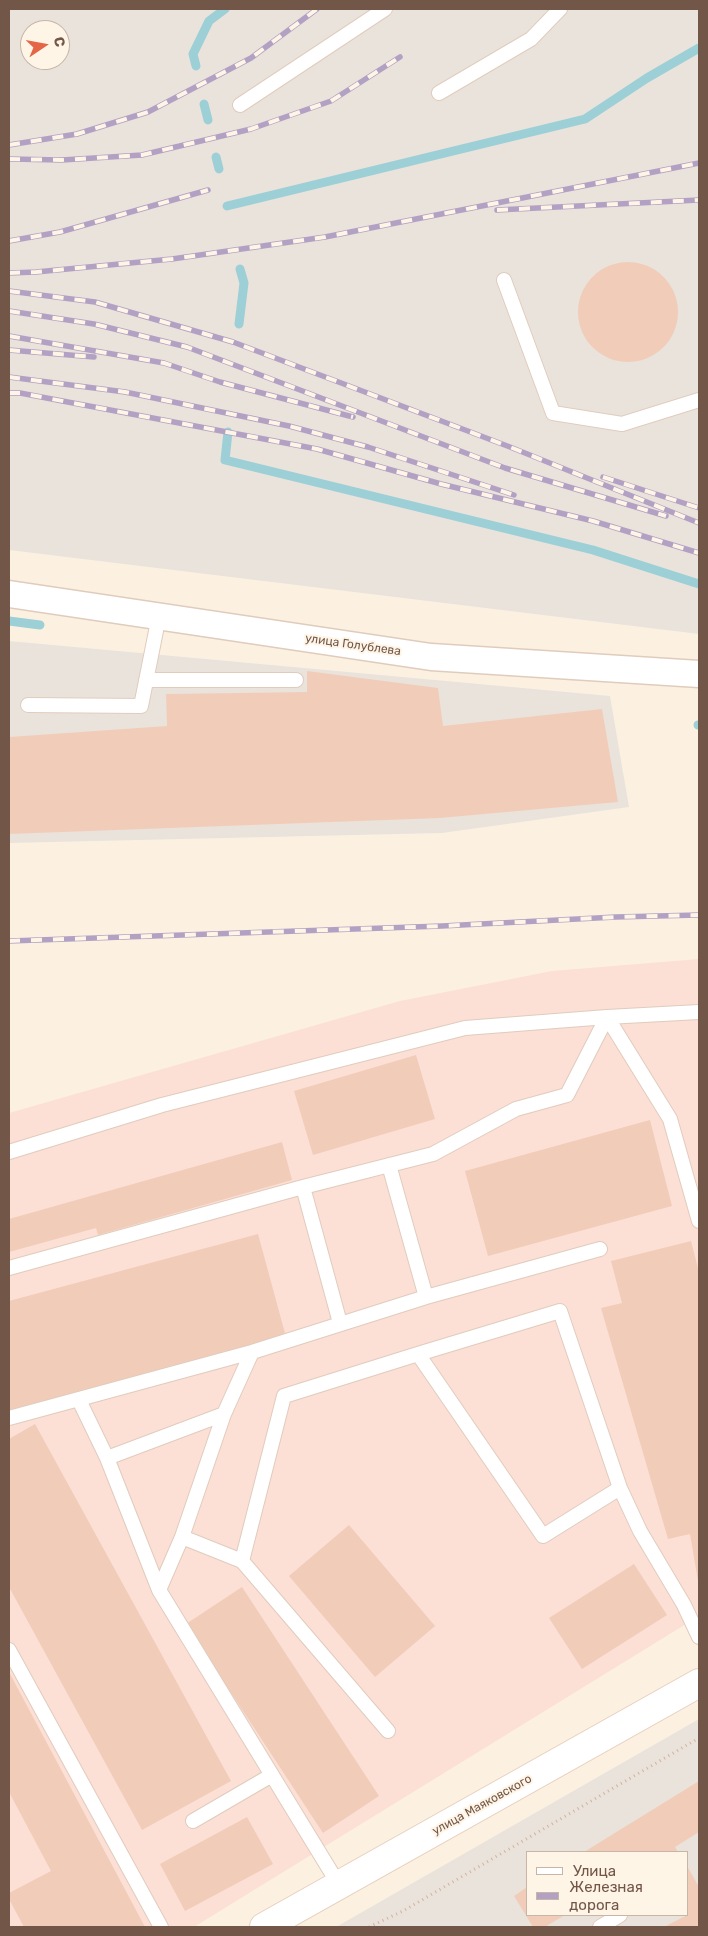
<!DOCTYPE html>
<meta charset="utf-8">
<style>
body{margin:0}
#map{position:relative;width:708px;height:1936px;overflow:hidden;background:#fcf1e1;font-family:Rubik,sans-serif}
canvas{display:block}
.frame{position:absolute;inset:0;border:10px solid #725648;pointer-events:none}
.legend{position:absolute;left:526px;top:1851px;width:162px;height:65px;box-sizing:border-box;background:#fff5e7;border:1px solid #c7b5a7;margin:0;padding:6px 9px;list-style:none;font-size:15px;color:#725648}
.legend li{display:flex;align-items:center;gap:10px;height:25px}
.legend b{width:25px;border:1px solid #c7b5a7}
.north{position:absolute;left:20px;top:20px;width:50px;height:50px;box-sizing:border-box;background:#fff5e7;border:1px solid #c7b5a7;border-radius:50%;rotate:78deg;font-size:14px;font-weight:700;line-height:20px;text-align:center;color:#725648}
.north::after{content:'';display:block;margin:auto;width:18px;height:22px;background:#e56547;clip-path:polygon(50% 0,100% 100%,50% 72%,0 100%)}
</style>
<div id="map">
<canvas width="708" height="1936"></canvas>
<div class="frame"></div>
<ul class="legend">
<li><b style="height:6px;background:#fff"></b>Улица</li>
<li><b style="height:6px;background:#b3a1c4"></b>Железная дорога</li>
</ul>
<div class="north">С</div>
</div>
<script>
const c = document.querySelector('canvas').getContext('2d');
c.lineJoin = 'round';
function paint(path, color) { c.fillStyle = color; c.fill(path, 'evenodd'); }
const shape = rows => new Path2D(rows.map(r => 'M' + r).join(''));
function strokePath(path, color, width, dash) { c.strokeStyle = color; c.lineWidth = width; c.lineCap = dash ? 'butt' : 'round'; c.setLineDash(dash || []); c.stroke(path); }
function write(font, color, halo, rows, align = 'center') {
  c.font = font + ' Rubik,sans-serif'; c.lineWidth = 4; c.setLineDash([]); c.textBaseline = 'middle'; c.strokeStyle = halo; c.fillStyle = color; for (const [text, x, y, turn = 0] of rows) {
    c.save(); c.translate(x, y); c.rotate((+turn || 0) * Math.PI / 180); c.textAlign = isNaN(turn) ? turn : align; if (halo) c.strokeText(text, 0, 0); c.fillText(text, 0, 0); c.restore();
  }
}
const commercial = shape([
 [699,959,699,1616,194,1927,9,1927,9,1113,400,1001,552,971]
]);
const industrial = shape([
 [9,9,699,9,699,634,9,550],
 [30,30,60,30,60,60,30,60],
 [9,641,610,696,629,807,442,833,9,843],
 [699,1719,699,1927,336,1927],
 [527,1852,687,1852,687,1915,527,1915]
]);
const stream = shape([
 [196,66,193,54,209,21,225,9],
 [204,104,208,120],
 [216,157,219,169],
 [227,206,585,119,647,78,699,48],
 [239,324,244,283,240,269],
 [228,432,225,460,593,550,699,584],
 [9,621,40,625],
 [698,725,699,725]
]);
const building = shape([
 '578 312a50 50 0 1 1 100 0a50 50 0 1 1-100 0Z',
 [307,671,438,688,443,726,602,709,618,802,440,818,9,834,9,737,167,726,166,694,307,692],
 [416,1055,435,1119,313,1155,294,1091],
 [650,1120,672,1206,488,1256,465,1171],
 [282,1142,292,1180,98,1235,96,1228,9,1252,9,1219],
 [258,1234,286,1337,9,1412,9,1301],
 [691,1241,699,1272,698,1581,690,1534,668,1539,601,1308,622,1303,611,1261],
 [35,1424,231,1781,142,1830,9,1587,9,1439],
 [349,1525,435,1626,375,1677,289,1576],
 [634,1564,667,1615,582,1669,549,1618],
 [242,1587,379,1796,323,1833,186,1624],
 [9,1672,145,1927,24,1927,9,1899,9,1893,51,1871,9,1792],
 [699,1781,699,1832,675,1847,678,1852,584,1852],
 [247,1817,273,1864,185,1911,160,1864],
 [687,1866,699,1887,699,1927,664,1927,687,1915],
 [527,1887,527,1915,565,1915,545,1927,533,1927,514,1896]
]);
const path = shape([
 [369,1927,403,1911,699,1738]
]);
const lane = shape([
 [439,93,531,39,560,9],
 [240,105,385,9],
 [504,280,553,413,622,424,699,400],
 [146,680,296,680],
 [28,705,141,706,159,616],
 [9,1152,162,1105,465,1028,607,1017,670,1119,699,1221],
 [389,1165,426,1297],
 [303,1187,340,1323],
 [9,1268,303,1187,433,1154,516,1109,567,1095,607,1017,699,1012],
 [418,1354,543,1536,620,1488],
 [79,1400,107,1458,159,1590,182,1537,224,1414,252,1352],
 [9,1418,252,1352,426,1297,600,1249],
 [107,1458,224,1414],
 [182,1537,242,1561],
 [159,1590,339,1885],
 [9,1650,161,1927],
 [388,1731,242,1561,284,1396,418,1354,560,1311,620,1488,640,1531,684,1605,699,1637],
 [193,1821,272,1775],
 [600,1927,620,1915]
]);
const street = shape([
 [9,594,431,657,699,674]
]);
const secondary = shape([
 [264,1927,699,1683]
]);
const rail = shape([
 [9,145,77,134,148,112,251,58,317,9],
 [9,159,62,160,142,155,251,129,331,101,400,57],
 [497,210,699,200],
 [9,241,60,232,208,190],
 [9,273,36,272,172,259,325,237,699,163],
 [9,291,95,302,233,342,510,447,699,523],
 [9,311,94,324,187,347,505,468,666,516],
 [9,336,164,363,220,382,353,417],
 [9,350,94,357],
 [9,377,125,392,289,426,368,447,514,495],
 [9,393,20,393,317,449,441,484,593,521,699,553],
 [603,477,699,508],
 [9,941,442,926,616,917,699,915]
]);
const streetNames = [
 ["улица Голублева",353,645,8],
 ["улица Маяковского",482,1805,-29]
];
paint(commercial, '#fcdfd5');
paint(industrial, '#eae3dc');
strokePath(stream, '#9dcfd6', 9);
paint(building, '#f1cdb9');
strokePath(lane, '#e0ccbd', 16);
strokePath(street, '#e0ccbd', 29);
strokePath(secondary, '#e7cfbd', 30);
strokePath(path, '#d5b19d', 3, [1, 4]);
strokePath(lane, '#fff', 14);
strokePath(street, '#fff', 26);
strokePath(secondary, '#fff', 28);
strokePath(rail, '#b3a1c4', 5.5);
strokePath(rail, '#fff5e7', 4, [11]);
write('12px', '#725648', '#fff5e7', streetNames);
</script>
